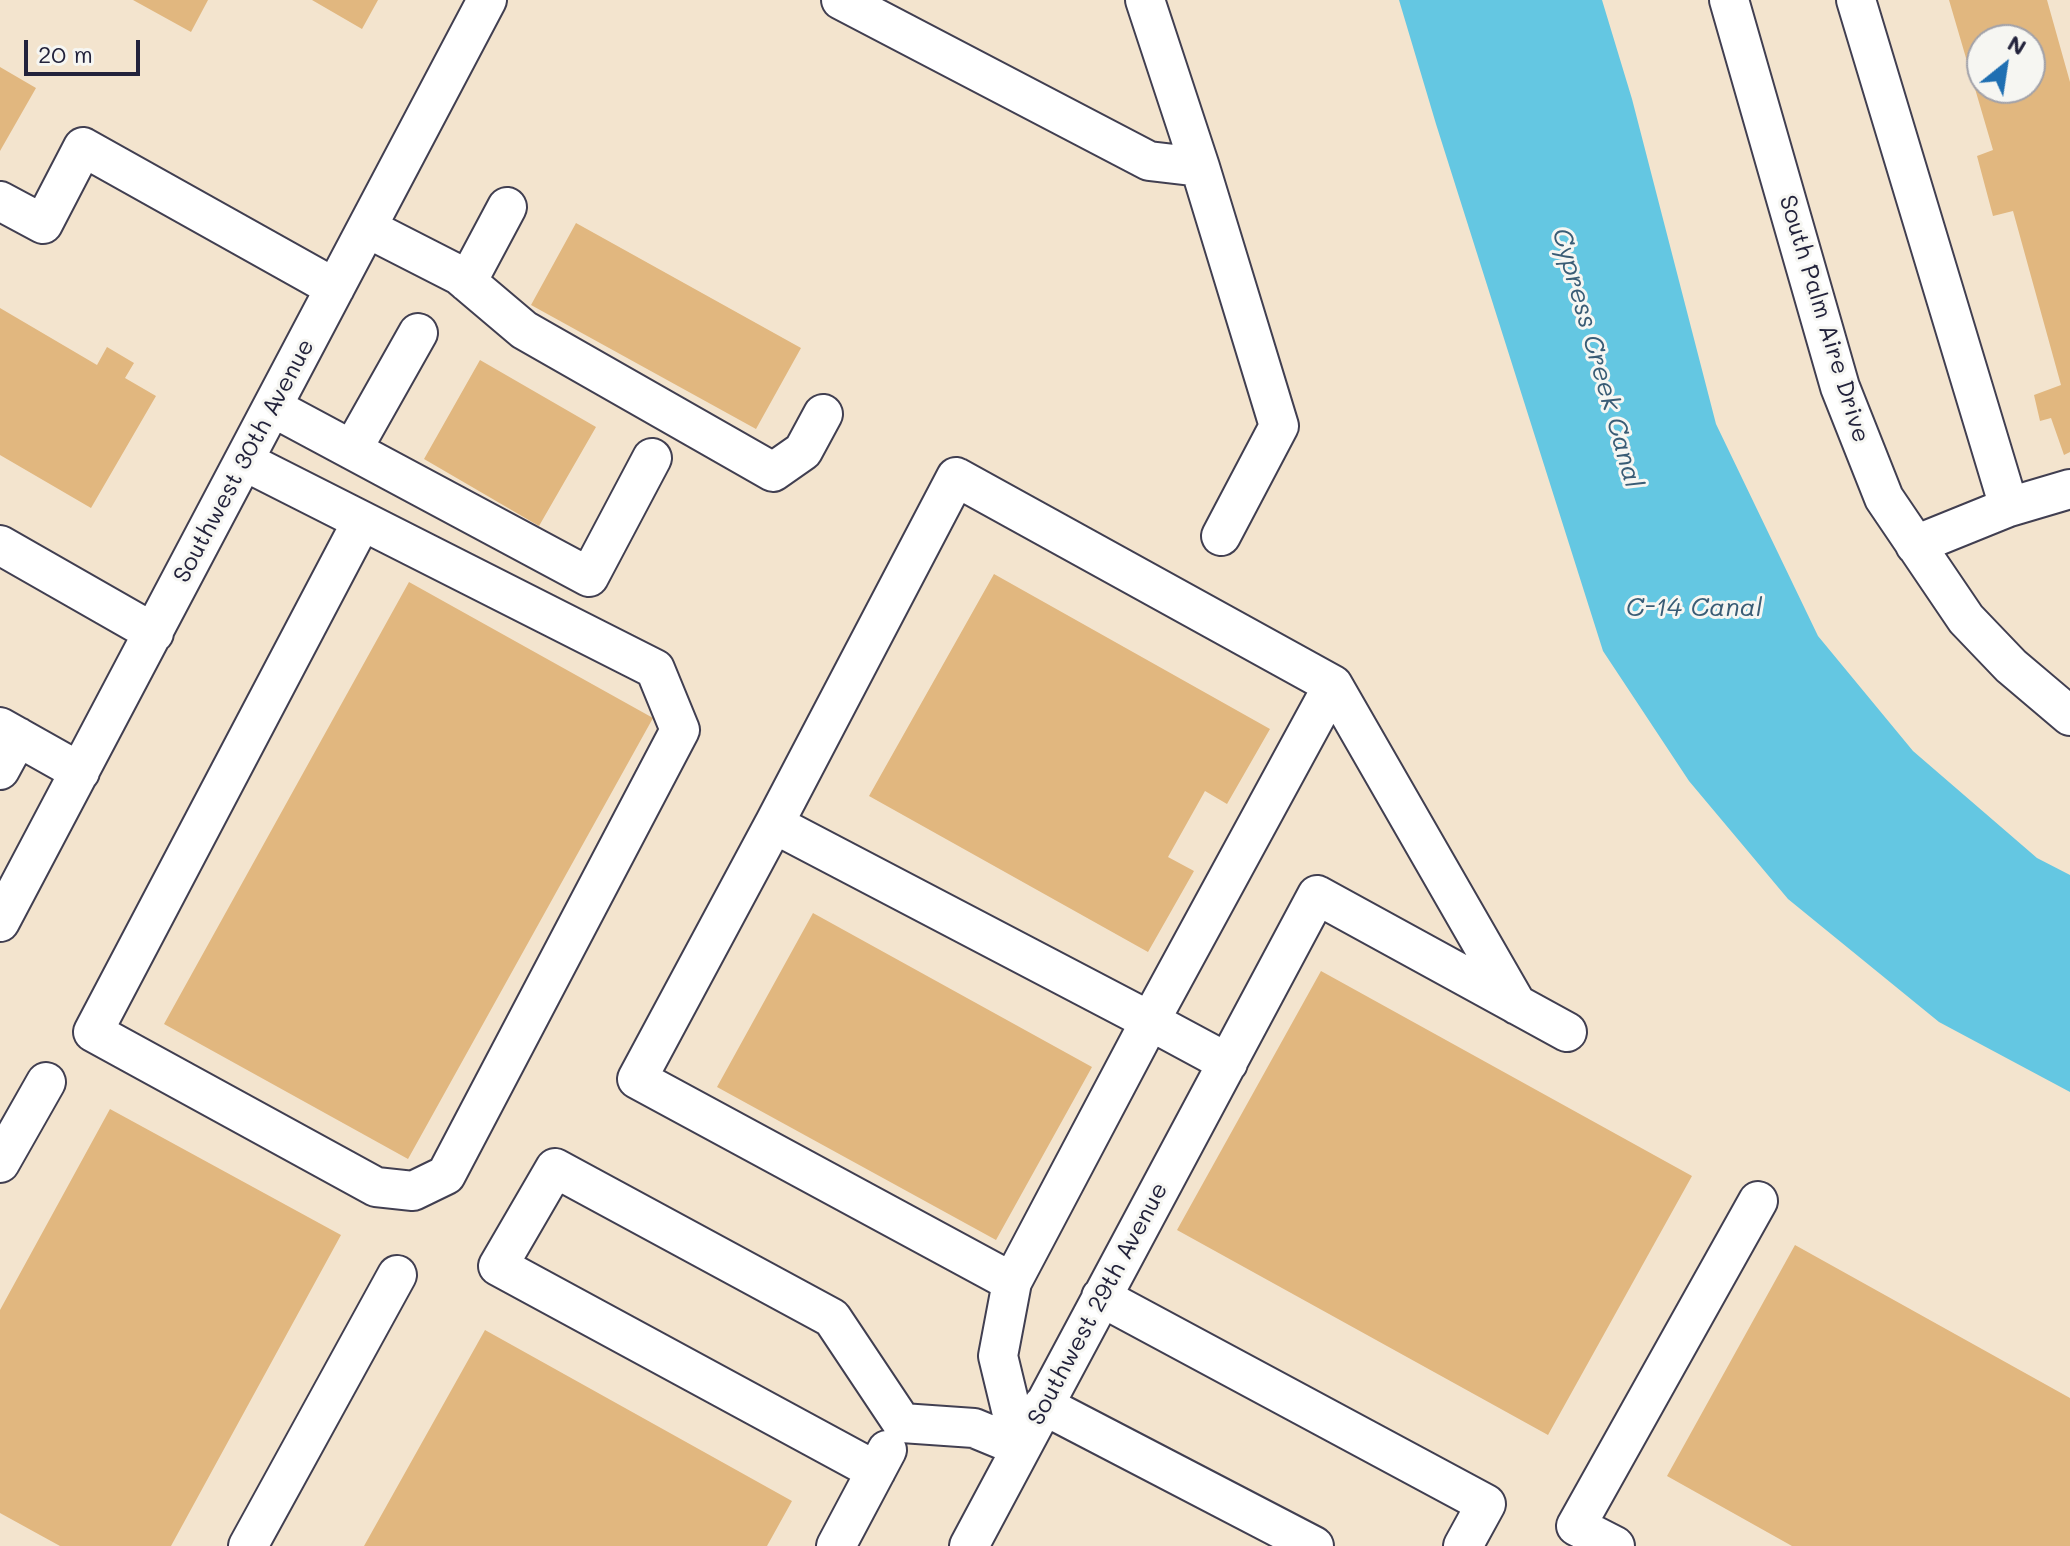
<!DOCTYPE html>
<style>
body{margin:0}
#map{position:relative;width:2070px;height:1546px;overflow:hidden;background:#f3e4ce;font-family:Mali,sans-serif}
canvas{display:block}
.north{position:absolute;left:1966px;top:24px;width:80px;height:80px;box-sizing:border-box;background:#f6f6f2;border:2px solid #a1a1a9;border-radius:50%;rotate:30deg;font-size:22px;font-weight:700;line-height:32px;text-align:center;color:#22223b}
.north::after{content:'';display:block;margin:auto;width:28px;height:36px;background:#1f6fb2;clip-path:polygon(50% 0,100% 100%,50% 72%,0 100%)}
.scale{position:absolute;left:24px;top:40px;width:116px;height:36px;box-sizing:border-box;border:4px solid #22223b;border-top:0;padding-left:10px;font-size:24px;line-height:28px;white-space:nowrap;color:#22223b;-webkit-text-stroke:6px #f6f6f2;paint-order:stroke}
</style>
<div id="map">
<canvas width="2070" height="1546"></canvas>
<div class="north">N</div>
<div class="scale">20 m</div>
</div>
<script>
const c = document.querySelector('canvas').getContext('2d');
c.lineJoin = 'round';
function paint(path, color) { c.fillStyle = color; c.fill(path, 'evenodd'); }
const shape = rows => new Path2D(rows.map(r => 'M' + r).join(''));
function strokePath(path, color, width, dash) { c.strokeStyle = color; c.lineWidth = width; c.lineCap = dash ? 'butt' : 'round'; c.setLineDash(dash || []); c.stroke(path); }
function write(font, color, halo, rows, align = 'center') {
  c.font = font + ' Mali,sans-serif'; c.lineWidth = 6; c.setLineDash([]); c.textBaseline = 'middle'; c.strokeStyle = halo; c.fillStyle = color; for (const [text, x, y, turn = 0] of rows) {
    c.save(); c.translate(x, y); c.rotate((+turn || 0) * Math.PI / 180); c.textAlign = isNaN(turn) ? turn : align; if (halo) c.strokeText(text, 0, 0); c.fillText(text, 0, 0); c.restore();
  }
}
const water = shape([
 [1399,0,1602,0,1632,99,1716,424,1818,636,1913,751,2037,858,2070,875,2070,1092,1939,1022,1788,899,1689,781,1603,651,1436,124]
]);
const building = shape([
 [133,0,208,0,191,32],
 [312,0,378,0,362,29],
 [1949,0,2047,0,2070,82,2070,452,2064,455,2051,418,2040,421,2034,395,2061,385,2013,211,1993,216,1977,156,1993,150],
 [1982,40,2030,40,2030,88,1982,88],
 [0,67,36,88,0,151],
 [576,223,801,348,756,429,531,305],
 [0,308,97,365,107,347,134,363,125,378,156,396,91,508,0,455],
 [480,360,596,427,539,526,424,459],
 [994,574,1270,729,1227,804,1205,791,1168,857,1194,871,1148,952,869,796],
 [409,582,653,718,408,1159,164,1024],
 [813,913,1092,1067,996,1240,717,1087],
 [1321,971,1692,1176,1548,1435,1177,1230],
 [110,1109,341,1235,171,1546,60,1546,0,1513,0,1310],
 [1795,1245,2070,1398,2070,1546,1792,1546,1667,1476],
 [485,1330,792,1501,767,1546,364,1546]
]);
const minor = shape([
 [841,0,1149,161,1200,167],
 [1145,0,1200,167,1279,426,1221,536],
 [1729,0,1840,387,1884,498,1966,619,2011,666,2070,716],
 [1856,0,2009,507,1915,545],
 [0,201,43,224,83,147,335,288],
 [367,228,459,275,524,330,773,472,803,451,823,414],
 [467,282,507,207],
 [272,407,589,577,652,458],
 [352,450,418,333],
 [244,461,655,669,680,730,446,1175,413,1191,376,1187,93,1032,362,521],
 [2009,507,2070,489],
 [0,545,154,633],
 [1333,685,1517,1005],
 [0,727,80,772],
 [0,770,18,737],
 [774,824,956,477,1333,685,1150,1021,1012,1282,637,1079,774,824,1150,1021,1228,1063],
 [0,922,487,0],
 [0,1163,46,1082],
 [1012,1282,998,1356,1020,1447],
 [1101,1297,1486,1504,1463,1546],
 [1043,1405,1314,1546],
 [902,1423,974,1428,1020,1447],
 [876,1471,498,1266,555,1168,832,1318,902,1423],
 [248,1546,397,1275],
 [836,1546,887,1450],
 [969,1546,1317,895,1567,1032],
 [1615,1546,1576,1526,1758,1201]
]);
const streetNames = [
 ["South Palm Aire Drive",1824,319,73],
 ["Southwest 30th Avenue",244,461,-62],
 ["Southwest 29th Avenue",1098,1304,-62]
];
const waterNames = [
 ["Cypress Creek Canal",1597,358,74],
 ["C-14 Canal",1694,608]
];
paint(water, '#64c7e2');
paint(building, '#e1b77f');
strokePath(minor, '#413f51', 42);
strokePath(minor, '#fff', 38);
write('24px', '#22223b', '#f6f6f2', streetNames);
write('italic 26px', '#395c75', '#f6f6f2', waterNames);
</script>
